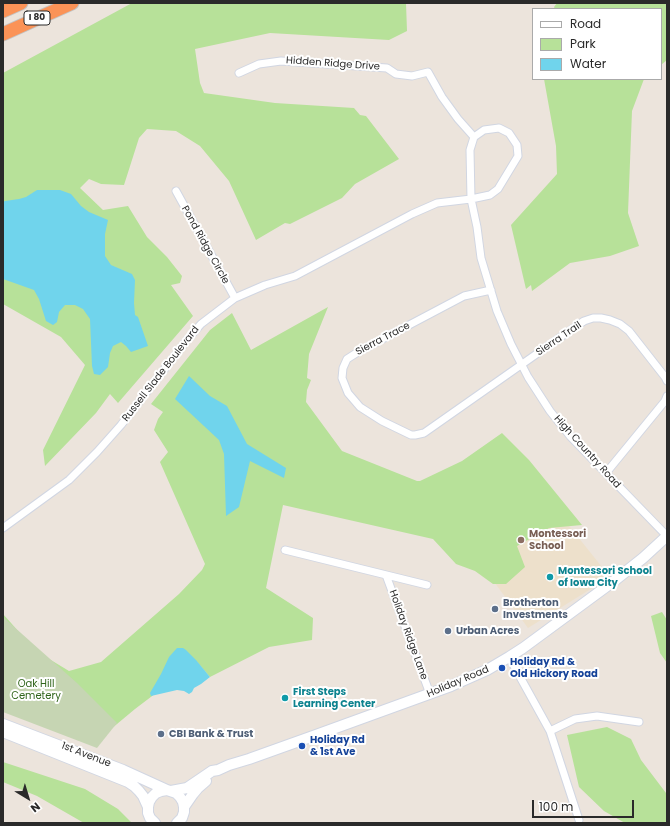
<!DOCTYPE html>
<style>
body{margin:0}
#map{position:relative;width:670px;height:826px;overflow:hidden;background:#ece4dc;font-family:Poppins,sans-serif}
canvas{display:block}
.frame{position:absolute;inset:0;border:4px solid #2a2a2a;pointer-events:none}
.legend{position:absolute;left:532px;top:8px;width:130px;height:72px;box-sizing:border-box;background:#fff;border:1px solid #aaa;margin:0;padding:5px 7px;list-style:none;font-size:12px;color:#2a2a2a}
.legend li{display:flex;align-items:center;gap:8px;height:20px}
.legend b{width:20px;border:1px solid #aaa}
.north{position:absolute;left:8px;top:778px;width:40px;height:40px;-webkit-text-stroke:3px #fff;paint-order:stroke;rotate:142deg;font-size:11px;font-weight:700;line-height:16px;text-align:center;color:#2a2a2a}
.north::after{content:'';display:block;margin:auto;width:14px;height:18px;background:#2a2a2a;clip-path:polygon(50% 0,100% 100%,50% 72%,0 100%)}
.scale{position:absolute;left:532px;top:800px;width:102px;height:18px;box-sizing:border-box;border:2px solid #2a2a2a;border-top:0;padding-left:5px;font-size:12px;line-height:14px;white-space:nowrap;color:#2a2a2a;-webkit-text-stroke:3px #fff;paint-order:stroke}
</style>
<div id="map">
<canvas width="670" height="826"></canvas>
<div class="frame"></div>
<ul class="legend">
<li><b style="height:5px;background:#fff"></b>Road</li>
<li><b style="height:11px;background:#b7e199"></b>Park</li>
<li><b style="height:11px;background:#70d4ec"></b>Water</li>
</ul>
<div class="north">N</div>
<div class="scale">100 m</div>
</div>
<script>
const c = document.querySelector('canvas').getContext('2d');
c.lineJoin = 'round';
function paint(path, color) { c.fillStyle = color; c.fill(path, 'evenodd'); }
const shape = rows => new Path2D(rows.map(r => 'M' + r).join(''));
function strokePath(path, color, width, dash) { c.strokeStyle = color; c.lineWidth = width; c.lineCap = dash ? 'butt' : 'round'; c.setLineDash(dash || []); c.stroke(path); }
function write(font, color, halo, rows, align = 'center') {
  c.font = font + ' Poppins,sans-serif'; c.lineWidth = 4; c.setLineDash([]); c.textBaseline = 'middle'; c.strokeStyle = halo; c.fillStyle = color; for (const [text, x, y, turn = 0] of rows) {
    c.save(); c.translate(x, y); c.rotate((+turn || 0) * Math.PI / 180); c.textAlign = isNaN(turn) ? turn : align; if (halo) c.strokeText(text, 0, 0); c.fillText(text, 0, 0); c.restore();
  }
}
const education = shape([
 [526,472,610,577,528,628,475,556]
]);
const green = shape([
 [132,3,406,3,407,31,389,40,270,33,195,49,200,83,204,93,275,103,354,108,360,115,366,116,399,159,355,184,342,198,290,224,285,223,256,240,229,181,200,146,176,131,147,129,139,138,124,185,101,184,89,179,80,188,103,210,128,206,147,237,167,257,182,276,180,283,171,285,193,316,118,403,110,394,96,413,45,466,43,450,85,365,61,337,3,304,3,73],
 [557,3,667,3,667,60,661,65,661,9,555,9,554,7],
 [544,79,644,79,632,111,628,213,639,246,610,256,570,263,532,291,531,285,526,289,511,225,557,174,556,146],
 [328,307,309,354,307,378,311,380,307,390,306,402,342,451,417,481,420,481,462,461,502,433,529,460,582,525,549,528,517,546,525,567,506,584,493,584,475,571,456,564,433,539,283,505,266,588,313,618,312,640,269,647,210,677,197,662,135,709,105,734,3,633,3,614,36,651,69,671,101,662,179,594,202,570,205,564,160,462,168,452,154,430,158,419,163,412,151,404,210,330,232,313,251,350],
 [662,612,667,620,667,663,660,653,651,616],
 [607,727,631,739,641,760,666,793,667,823,625,823,604,811,579,787,567,735],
 [3,762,85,789,118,809,132,823,84,823,37,796,3,782]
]);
const cemetery = shape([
 [3,617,77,683,117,723,97,748,3,712]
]);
const water = shape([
 [37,190,60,190,71,194,81,206,89,212,108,220,105,234,105,256,111,265,132,274,135,280,134,303,135,315,138,317,148,346,131,352,126,346,121,342,113,346,110,353,108,367,100,375,94,374,92,366,90,319,83,309,75,305,65,305,59,312,57,322,53,325,46,321,39,299,34,290,3,279,3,202,5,201,19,199,26,197],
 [189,376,210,396,227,406,247,444,286,468,284,478,250,461,239,507,226,516,224,454,219,440,175,399],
 [177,648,183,648,186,650,196,660,210,677,201,684,194,688,192,692,189,694,184,691,177,690,151,696,150,693,161,674,169,657]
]);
const street = shape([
 [239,73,259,64,281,61,387,68,396,74,412,76,428,72,442,97,458,119,474,137],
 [176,191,235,298],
 [491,290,464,296,358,352,347,359,343,368,342,378,348,393,360,407,382,421,411,435,415,435,424,433,565,334,584,321,593,318,601,318,610,320,620,324,629,331,665,377,667,381],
 [606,473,665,401,667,396],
 [3,528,69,480,97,452,121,425,187,340,201,324,235,298,265,285,295,276,412,214,437,203,471,199,490,195,498,189,518,156,517,145,509,133,499,128,484,130,474,137,470,150,471,199,477,227,481,258,497,311,511,344,528,377,550,411,570,436,667,536],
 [285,550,427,585],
 [386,575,430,694],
 [509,657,550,731,579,820],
 [550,731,575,719,597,716,639,722]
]);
const secondary = shape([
 [3,724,123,770,167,790],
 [3,732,128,782,134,786,139,791,143,796,148,807],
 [171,791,187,788,212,771,218,770,229,765,249,759,316,735,451,686,487,670,509,657,523,648,614,581,643,558,667,536],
 [184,807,193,794,198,788,206,781],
 [155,823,150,818,148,813,148,807,149,802,152,797,156,793,161,791,167,790,176,793,180,797,183,802,184,807,184,812,182,818,177,823]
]);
const highway = shape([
 [3,11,21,3],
 [3,34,72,3]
]);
const markers = [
 [521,540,4,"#8d6e63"],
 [550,577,4,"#0f9aa8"],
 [495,609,4,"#5c6f8a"],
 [448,631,4,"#5c6f8a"],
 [502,668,4,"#1a4fb4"],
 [285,698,4,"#0f9aa8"],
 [161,734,4,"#5c6f8a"],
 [302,746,4,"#1a4fb4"]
];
const shields = [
 [37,18,26]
];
const shieldNames = [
 ["I 80",37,18]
];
const streetNames = [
 ["Hidden Ridge Drive",333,64,4],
 ["Pond Ridge Circle",205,245,61],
 ["Sierra Trace",383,339,-28],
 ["Sierra Trail",559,339,-34],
 ["Russell Slade Boulevard",161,374,-52],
 ["High Country Road",587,452,48],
 ["Holiday Ridge Lane",408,635,70],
 ["Holiday Road",458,682,-23],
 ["1st Avenue",86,755,21]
];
const educationNames = [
 ["Montessori",529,534],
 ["School",529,546]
];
const cultureNames = [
 ["Montessori School",558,571],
 ["of Iowa City",558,583],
 ["First Steps",293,692],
 ["Learning Center",293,704]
];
const serviceNames = [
 ["Brotherton",503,603],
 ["Investments",503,615],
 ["Urban Acres",456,631],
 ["CBI Bank & Trust",169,734]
];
const transitNames = [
 ["Holiday Rd &",510,662],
 ["Old Hickory Road",510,674],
 ["Holiday Rd",310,740],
 ["& 1st Ave",310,752]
];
const parkNames = [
 ["Oak Hill",36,684],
 ["Cemetery",36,696]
];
paint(education, '#ede0cb');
paint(green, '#b7e199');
paint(cemetery, '#c6d5b3');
paint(water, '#70d4ec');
strokePath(street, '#d1d6e2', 9);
strokePath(secondary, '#d1d6e2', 12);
strokePath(highway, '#c3c3c3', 15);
strokePath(street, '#fff', 7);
strokePath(secondary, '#fff', 10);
strokePath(highway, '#fb9357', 13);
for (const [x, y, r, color] of markers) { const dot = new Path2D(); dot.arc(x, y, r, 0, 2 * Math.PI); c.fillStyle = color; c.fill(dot); strokePath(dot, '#fff', 1.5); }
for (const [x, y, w] of shields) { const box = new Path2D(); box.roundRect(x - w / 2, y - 7, w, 14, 3); c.fillStyle = '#fff'; c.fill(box); strokePath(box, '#2a2a2a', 1); }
write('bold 9px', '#2a2a2a', null, shieldNames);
write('10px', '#2a2a2a', '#fff', streetNames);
write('bold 10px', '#785e54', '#fff', educationNames, 'left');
write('bold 10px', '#0d838f', '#fff', cultureNames, 'left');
write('bold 10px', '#4e5e75', '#fff', serviceNames, 'left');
write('bold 10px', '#164399', '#fff', transitNames, 'left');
write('10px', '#30651b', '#fff', parkNames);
</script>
